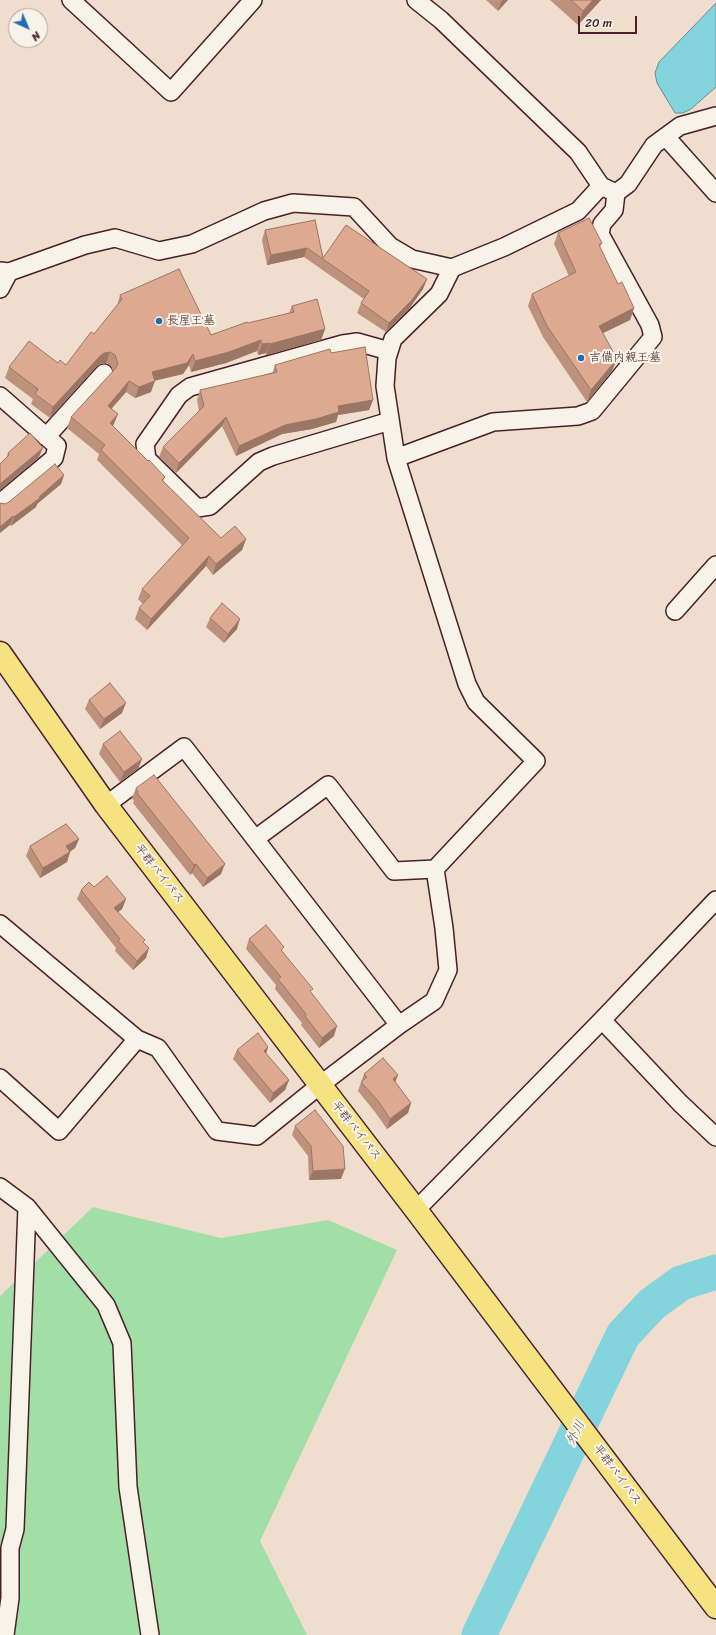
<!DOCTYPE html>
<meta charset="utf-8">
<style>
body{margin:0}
#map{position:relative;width:716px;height:1635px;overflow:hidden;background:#efddce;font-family:Sriracha,sans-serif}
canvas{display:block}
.north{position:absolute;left:8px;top:8px;width:40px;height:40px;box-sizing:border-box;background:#f7f3e8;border:1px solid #b29e9c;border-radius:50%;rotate:136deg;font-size:11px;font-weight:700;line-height:16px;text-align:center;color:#4a1f2b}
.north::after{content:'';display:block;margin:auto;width:14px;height:18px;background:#1f6fb2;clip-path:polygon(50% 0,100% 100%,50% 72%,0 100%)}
.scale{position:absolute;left:578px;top:16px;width:59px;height:18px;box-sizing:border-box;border:2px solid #4a1f2b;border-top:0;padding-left:5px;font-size:12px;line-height:14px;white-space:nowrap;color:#4a1f2b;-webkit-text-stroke:3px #f7f3e8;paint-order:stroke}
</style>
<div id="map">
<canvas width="716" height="1635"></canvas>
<div class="north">N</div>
<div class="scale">20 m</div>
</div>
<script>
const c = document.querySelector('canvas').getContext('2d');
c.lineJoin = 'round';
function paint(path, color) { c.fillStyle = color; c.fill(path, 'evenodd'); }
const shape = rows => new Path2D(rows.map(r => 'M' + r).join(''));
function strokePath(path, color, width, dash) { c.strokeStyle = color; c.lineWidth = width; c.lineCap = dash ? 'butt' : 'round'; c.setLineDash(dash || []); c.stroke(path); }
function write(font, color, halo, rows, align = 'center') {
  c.font = font + ' Sriracha,"Klee One",sans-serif'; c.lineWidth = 4; c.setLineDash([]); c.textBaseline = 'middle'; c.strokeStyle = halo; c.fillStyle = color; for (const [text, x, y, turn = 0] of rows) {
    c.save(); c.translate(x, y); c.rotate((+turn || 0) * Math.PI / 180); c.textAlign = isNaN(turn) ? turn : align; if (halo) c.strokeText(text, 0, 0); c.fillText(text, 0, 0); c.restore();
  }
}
const green = shape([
 [93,1207,221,1238,328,1220,397,1250,260,1541,307,1635,0,1635,0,1296]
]);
const water = shape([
 [716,3,716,87,691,109,683,113,675,113,657,83,655,73,659,62,716,3]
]);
const river = shape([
 [479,1635,623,1335,652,1304,681,1283,716,1272]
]);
const minor = shape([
 [71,0,171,92,253,0],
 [416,0,441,20,578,152,601,186,616,193,628,184,654,145,680,126,716,116],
 [666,137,716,193],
 [0,271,9,272,85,245,115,238,159,251,192,244,264,211,293,203,354,207,390,246,412,259,452,268,504,247,578,211,601,186],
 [0,289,9,272],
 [389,351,357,342,343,344,190,387,179,395,145,444,147,459,197,508,210,506,259,462,273,456,390,421],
 [0,396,57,446,54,458,0,503],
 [46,437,104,373],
 [396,458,493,422,578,416,592,411,653,337,650,325,600,234,602,224,614,210,616,193],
 [675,611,716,565],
 [106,805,184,747,399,1025],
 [255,839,328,785,394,871,435,869],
 [0,924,137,1039,158,1048,217,1131,257,1136,320,1085,399,1025,434,1001,448,970,444,928,435,869,536,761,476,702,467,684,396,458,385,386,387,358,393,339,439,294,452,268],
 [602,1020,680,1103,716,1137],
 [0,1078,59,1131,137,1039],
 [0,1187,27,1207,106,1305,122,1343,128,1487,150,1635],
 [416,1210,602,1020,716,900],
 [5,1635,10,1598,10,1548,15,1529,27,1207]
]);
const trunk = shape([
 [0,653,106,805,416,1210,716,1607]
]);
const wall = shape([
 [486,0,508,0,498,11],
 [550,0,601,0,578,25],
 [315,220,323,258,427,279,423,289,409,309,386,332,357,313,361,303,364,299,304,257,267,265,262,240,265,230],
 [558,233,602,243,600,247,618,284,634,308,630,320,603,333,612,371,587,402,543,337,528,306,532,294,569,276,554,244],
 [120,295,211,335,248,323,289,313,292,306,325,329,321,340,266,355,266,353,258,355,257,351,226,363,191,372,189,365,183,374,154,381,151,392,135,398,126,392,112,408,114,424,113,426,148,461,165,477,163,482,221,538,246,539,242,550,213,575,206,566,147,630,135,619,139,608,143,604,138,599,142,589,182,545,97,460,99,454,67,428,71,417,113,372,111,366,106,363,101,364,97,366,50,418,31,404,33,399,5,378,9,367,58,363,66,365,94,334,117,306],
 [331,353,373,400,369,410,338,415,336,422,312,429,282,434,236,456,222,426,176,473,159,457,163,447,199,411,197,400,200,390,272,374,275,365],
 [8,453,39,457,0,490,0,464,6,459],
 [64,475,61,484,37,504,36,507,11,526,10,525,5,504],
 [210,618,237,629,224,643,206,627],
 [89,700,122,713,100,729,85,709],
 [103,744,142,759,138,769,120,782,99,754],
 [136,788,221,874,203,887,192,873,190,875,133,803,134,801,132,798],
 [79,839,75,848,70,852,67,862,40,878,26,856,30,846],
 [94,887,126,899,122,909,118,912,144,943,146,958,133,970,115,951,116,948,77,899,81,890],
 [249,939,283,952,311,993,334,1036,319,1048,301,1025,302,1023,275,989,276,985,246,949],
 [268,1047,266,1054,289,1080,285,1090,270,1103,233,1059,237,1050],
 [364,1074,398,1075,395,1082,411,1103,408,1113,387,1129,375,1112,358,1091],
 [295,1126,341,1179,309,1180,308,1156,292,1135]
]);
const shadedWall = shape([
 [503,0,508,0,498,11,501,2],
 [593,0,601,0,578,25,583,11],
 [307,248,304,257,267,265,271,255],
 [427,279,423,289,409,309,386,332,389,323],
 [634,308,630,320,595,337,599,326],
 [325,329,321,340,266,355,270,344],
 [261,340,257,351,226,363,191,372,195,361],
 [270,343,266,353,258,355,262,344],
 [110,352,106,363,101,364,97,366,50,418,53,407,100,356,104,353],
 [193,354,189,365,183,374,148,382,152,372],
 [617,359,612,371,587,402,591,390],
 [129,381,126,392,105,416,108,406],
 [155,381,151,392,135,398,139,387],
 [373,400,369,410,338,415,336,422,312,429,282,434,236,456,239,446,285,425,338,406],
 [118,414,114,424,106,434,110,423],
 [226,417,222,426,176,473,179,463],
 [43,448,39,457,0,490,0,484],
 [64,475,61,484,37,504,36,507,11,526,14,517],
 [13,516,10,525,0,533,0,527],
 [246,539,242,550,213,575,216,564],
 [209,556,206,566,147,630,151,619],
 [240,619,237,629,224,643,228,634],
 [126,703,122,713,100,729,104,719],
 [142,759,138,769,120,782,124,772],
 [79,839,75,848,63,856,66,846],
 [70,852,67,862,40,878,43,868],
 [196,864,192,873,190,875,194,865],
 [225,864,221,874,203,887,207,878],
 [126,899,122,909,111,918,114,908],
 [149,948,146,958,133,970,137,961],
 [337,1026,334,1036,319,1048,322,1038],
 [268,1047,265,1057,264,1051],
 [398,1075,394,1085,393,1079],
 [289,1080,285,1090,270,1103,273,1093],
 [411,1103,408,1113,387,1129,390,1119],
 [345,1169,341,1179,309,1180,313,1171]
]);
const building = shape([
 [571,0,593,0,583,11,571,0],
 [589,218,602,243,599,245,618,284,622,282,634,308,599,326,617,359,591,390,547,326,532,294,576,272,558,233,589,218],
 [315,220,323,258,346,225,427,279,412,300,389,323,361,303,369,291,307,248,271,255,265,230,315,220],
 [179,269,211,335,247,322,248,323,294,312,292,306,317,299,325,329,270,344,270,343,262,344,261,340,229,352,195,361,193,354,187,363,152,372,155,381,139,387,129,381,108,406,118,414,110,423,148,461,149,460,165,477,162,480,221,538,235,526,246,539,216,564,209,556,151,619,139,608,150,596,142,589,189,538,101,450,105,445,71,417,115,369,118,364,115,355,110,352,104,353,100,356,53,407,35,394,38,389,9,367,29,341,58,363,60,360,66,365,91,332,94,334,122,299,120,295,179,269],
 [365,347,373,400,338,406,339,412,316,419,285,425,239,446,226,417,179,463,163,447,204,406,200,390,277,372,275,365,330,349,331,353,365,347],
 [30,433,43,448,0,484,0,464,9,455,8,453,30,433],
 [55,464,64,475,39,497,40,498,14,517,13,516,0,527,0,503,5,504,9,502,55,464],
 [222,603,240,619,228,634,210,618,222,603],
 [110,683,126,703,104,719,89,700,110,683],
 [120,731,142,759,124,772,103,744,120,731],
 [154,775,225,864,207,878,196,864,194,865,137,793,138,792,136,788,154,775],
 [66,824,79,839,66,846,70,852,43,868,30,846,66,824],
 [107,876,126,899,114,908,145,940,143,942,149,948,137,961,118,941,120,939,81,890,89,882,94,887,107,876],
 [266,925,284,947,281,950,313,989,310,991,337,1026,322,1038,305,1016,306,1014,278,979,281,977,249,939,266,925],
 [258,1033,268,1047,264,1051,289,1080,273,1093,237,1050,258,1033],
 [383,1058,398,1075,393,1079,411,1103,390,1119,379,1102,361,1082,367,1077,364,1074,383,1058],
 [315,1110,343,1146,345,1169,313,1171,311,1146,295,1126,315,1110]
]);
const markers = [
 [159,321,4,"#1f6fb2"],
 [581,358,4,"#1f6fb2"]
];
const poiNames = [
 ["長屋王墓",167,321],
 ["吉備内親王墓",589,358]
];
const streetNames = [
 ["平群バイパス",159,874,52],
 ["平群バイパス",356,1131,52],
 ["平群バイパス",617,1475,53]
];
const waterNames = [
 ["外川",576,1433,-64]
];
paint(green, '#a2dfa6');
paint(water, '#83d4dd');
strokePath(water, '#6c8c96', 1);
strokePath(river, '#83d4dd', 35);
strokePath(minor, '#4a1f2b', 20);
strokePath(trunk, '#4a1f2b', 25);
strokePath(minor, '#f7f3e8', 17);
strokePath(trunk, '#f5e382', 22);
paint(wall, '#be917c');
paint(shadedWall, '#9b7665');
paint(building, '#dda990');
strokePath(building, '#9b7665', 1);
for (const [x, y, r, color] of markers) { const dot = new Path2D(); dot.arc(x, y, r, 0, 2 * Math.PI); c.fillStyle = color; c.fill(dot); strokePath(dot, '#f7f3e8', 1.5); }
write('12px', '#4a1f2b', '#f7f3e8', poiNames, 'left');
write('12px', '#4a1f2b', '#f7f3e8', streetNames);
write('italic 13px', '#5b5560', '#f7f3e8', waterNames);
</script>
